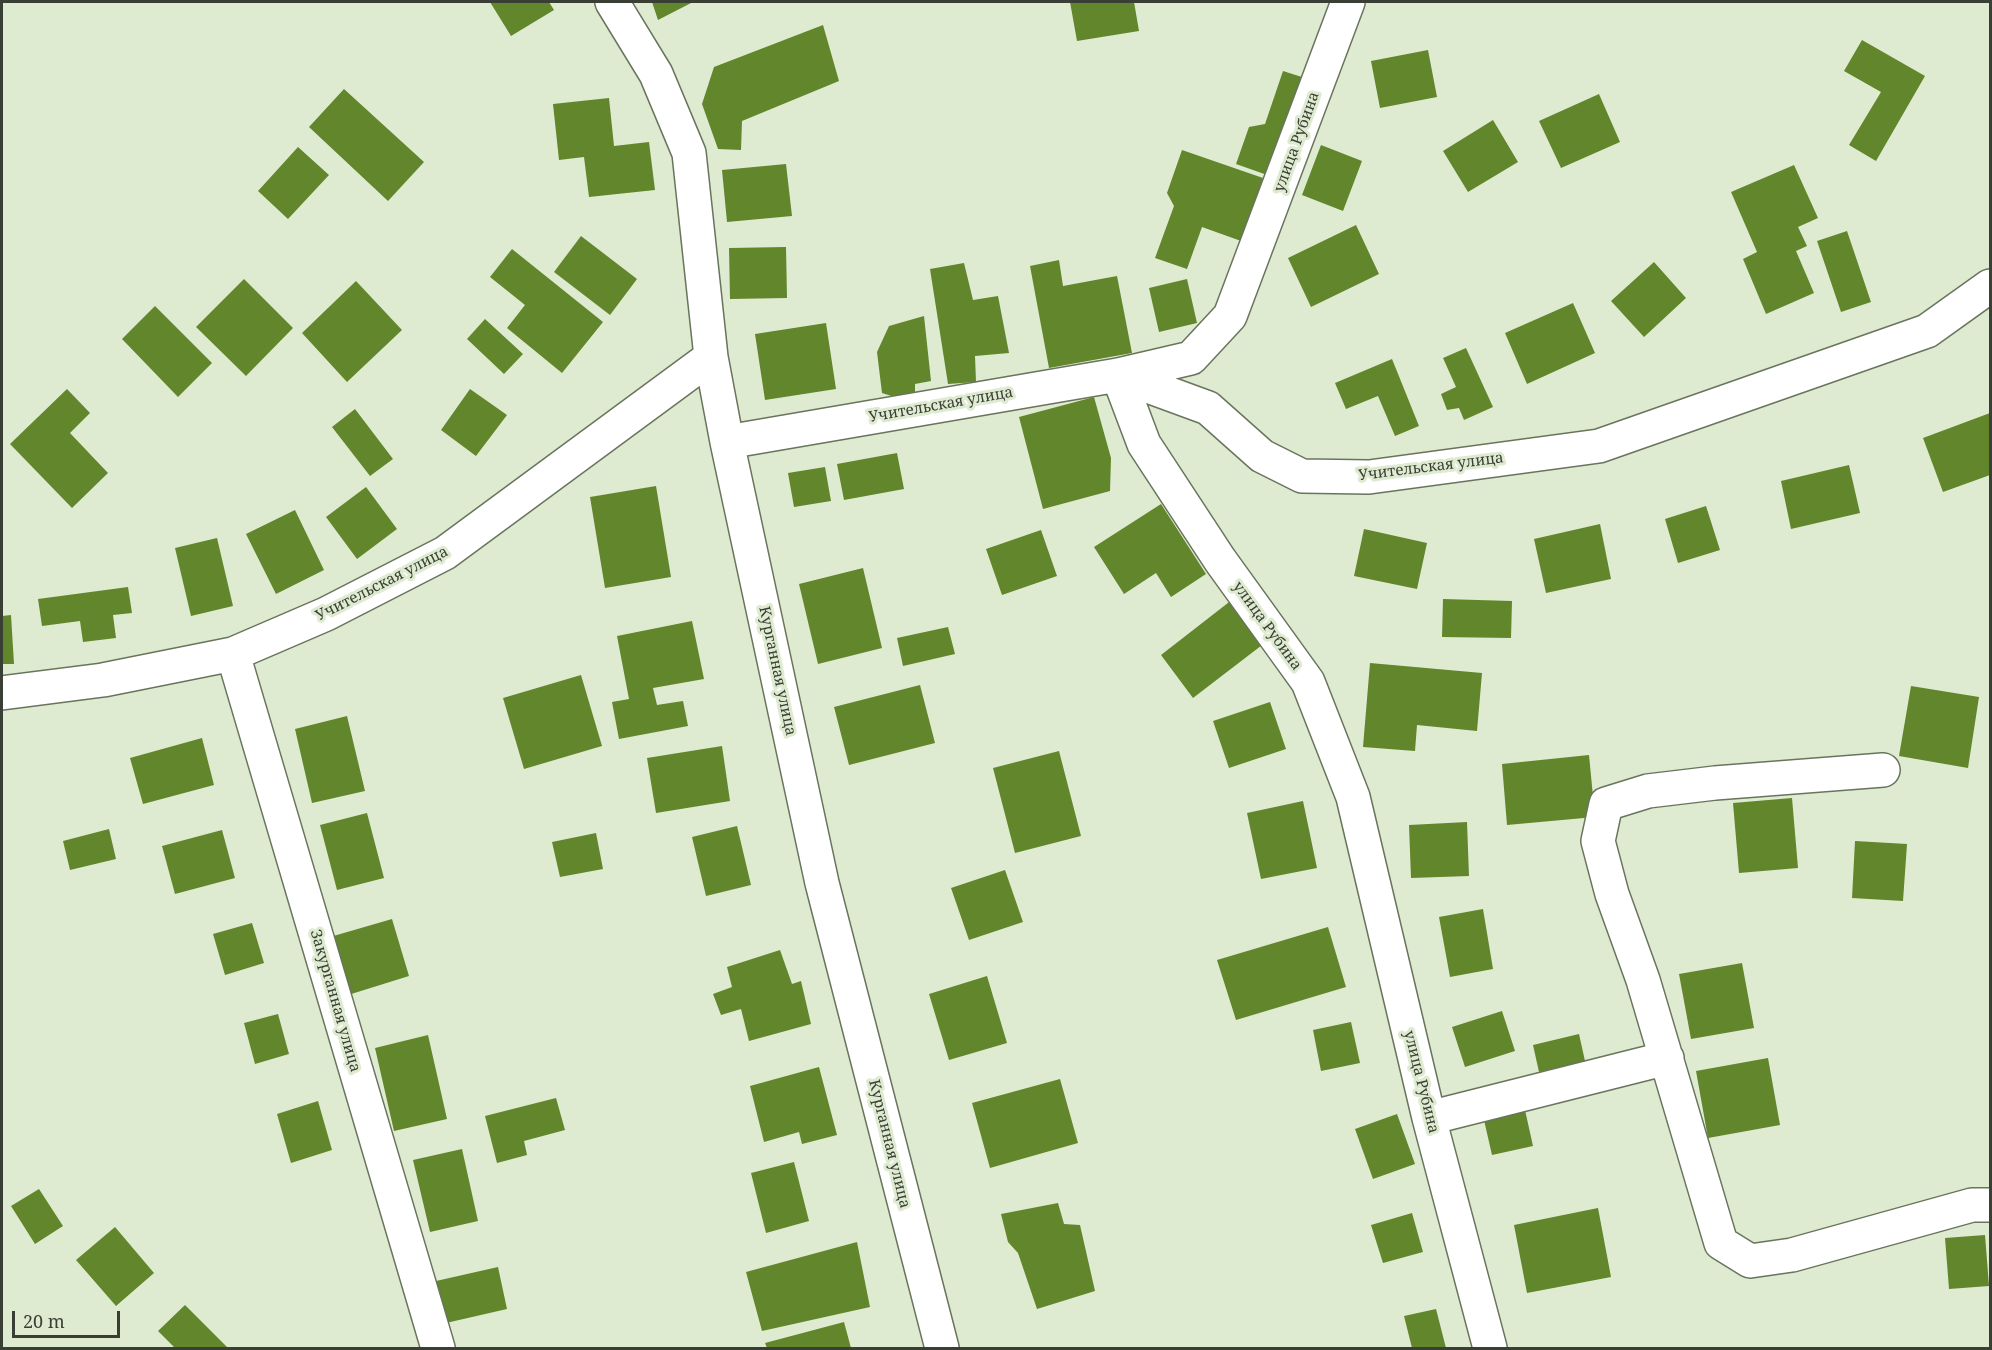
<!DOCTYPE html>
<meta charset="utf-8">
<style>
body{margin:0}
#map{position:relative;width:1992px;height:1350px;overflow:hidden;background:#deebd1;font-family:"Noto Serif",serif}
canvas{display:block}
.frame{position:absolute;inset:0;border:3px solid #3a3f35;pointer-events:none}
.scale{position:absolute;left:12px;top:1311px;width:108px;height:27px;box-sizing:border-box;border:3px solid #3a3f35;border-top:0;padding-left:8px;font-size:18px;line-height:21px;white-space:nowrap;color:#3a3f35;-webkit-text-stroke:4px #deebd1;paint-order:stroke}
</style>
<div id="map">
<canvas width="1992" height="1350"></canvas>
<div class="frame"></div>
<div class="scale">20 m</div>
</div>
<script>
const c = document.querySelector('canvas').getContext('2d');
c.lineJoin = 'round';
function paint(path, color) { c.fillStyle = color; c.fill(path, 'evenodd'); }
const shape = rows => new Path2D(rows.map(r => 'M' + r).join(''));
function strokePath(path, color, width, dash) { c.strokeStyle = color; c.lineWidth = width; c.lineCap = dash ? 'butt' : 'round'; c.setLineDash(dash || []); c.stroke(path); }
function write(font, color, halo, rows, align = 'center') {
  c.font = font + ' "Noto Serif",serif'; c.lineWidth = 6; c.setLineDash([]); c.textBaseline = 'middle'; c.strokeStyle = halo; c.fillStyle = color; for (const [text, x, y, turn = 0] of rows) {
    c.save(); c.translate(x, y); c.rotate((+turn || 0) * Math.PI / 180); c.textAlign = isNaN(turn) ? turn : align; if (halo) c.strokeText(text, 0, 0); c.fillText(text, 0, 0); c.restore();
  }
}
const building = shape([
 [490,2,549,2,554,10,511,36],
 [652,2,693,2,658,20],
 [1070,2,1134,2,1139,31,1077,41],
 [823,25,839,81,742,121,741,150,718,149,702,104,714,67],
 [1862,40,1925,76,1876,161,1849,145,1881,92,1844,71],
 [1428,50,1437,97,1380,108,1371,61],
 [1283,71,1305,78,1270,176,1236,164,1249,127,1265,124],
 [344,89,424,162,388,201,309,127],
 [1599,94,1620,142,1561,168,1539,121],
 [609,98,614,146,649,142,655,190,589,197,584,157,559,160,553,104],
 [1493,120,1518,162,1468,192,1443,151],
 [1321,145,1362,161,1343,211,1302,195],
 [298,147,329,175,288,219,258,191],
 [1182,150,1263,178,1241,241,1202,227,1187,269,1155,258,1174,206,1167,193],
 [786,164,792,216,727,222,722,170],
 [1794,165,1818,218,1798,227,1807,246,1796,251,1814,293,1766,314,1743,259,1757,252,1731,192],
 [1356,225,1379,274,1311,307,1288,258],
 [1847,231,1871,302,1841,312,1817,241],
 [581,236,637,279,610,315,554,272],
 [786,247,787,298,730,299,729,248],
 [512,249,603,322,562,373,507,328,525,305,490,277],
 [1059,260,1063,286,1117,276,1132,353,1049,368,1030,266],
 [1654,262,1686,298,1644,337,1611,301],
 [964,263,973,300,998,296,1009,353,975,356,976,382,948,384,930,269],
 [244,279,293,328,246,376,196,327],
 [1187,279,1197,323,1159,332,1149,288],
 [356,281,402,330,347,382,302,333],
 [1573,303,1595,353,1527,384,1505,333],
 [155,306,212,363,178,397,122,339],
 [924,316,931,381,915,384,915,396,898,398,882,393,877,352,889,326],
 [485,319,523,354,504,374,467,339],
 [826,323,836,389,765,400,755,334],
 [1466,348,1493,407,1464,420,1459,408,1447,410,1441,394,1456,387,1443,358],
 [1392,359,1419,426,1395,436,1378,396,1346,409,1335,383],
 [67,389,90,413,70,433,108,473,72,508,10,444],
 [470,389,507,415,476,456,441,430],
 [1094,397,1111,458,1110,491,1043,509,1019,417],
 [355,409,393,459,370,476,332,427],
 [1990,413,1990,475,1943,492,1923,438],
 [897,453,904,489,844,500,837,464],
 [1849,465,1860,513,1791,529,1781,481],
 [825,467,831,501,794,507,788,473],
 [656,486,671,577,605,588,590,497],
 [366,487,397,529,357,559,326,517],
 [1161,504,1206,574,1171,597,1156,573,1124,594,1094,547],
 [1706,506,1720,550,1678,563,1665,519],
 [295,510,324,570,276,594,246,534],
 [1600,524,1611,579,1546,593,1534,539],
 [1364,529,1427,543,1417,589,1354,576],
 [1041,530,1057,576,1002,595,986,549],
 [217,538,233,606,191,616,175,548],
 [863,568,882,648,818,664,799,584],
 [128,587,132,613,113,615,116,638,83,642,80,621,42,626,38,599],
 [1233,599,1266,642,1193,698,1161,655],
 [1443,599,1512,601,1511,638,1442,637],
 [11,615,14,664,2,664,2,616],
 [692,621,704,679,653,688,657,705,683,701,688,726,619,739,612,702,629,699,617,636],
 [948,627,955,654,903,666,897,638],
 [1370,663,1482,673,1477,731,1417,725,1415,751,1363,747],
 [581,675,602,746,524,769,503,698],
 [920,685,935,743,849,765,834,707],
 [1911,686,1979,697,1968,768,1899,756],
 [1270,702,1286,749,1229,768,1213,721],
 [347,716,365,791,312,803,295,729],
 [202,738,214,785,143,804,130,758],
 [722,746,730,801,656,813,647,758],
 [1059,751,1081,836,1015,853,993,768],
 [1589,755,1595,817,1507,825,1502,764],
 [1792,798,1798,868,1739,873,1733,803],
 [1303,801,1317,868,1261,879,1247,813],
 [367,813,384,878,337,890,320,825],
 [1467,822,1469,876,1411,878,1409,825],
 [737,826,751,885,706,896,692,837],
 [109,829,116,859,70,870,63,841],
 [222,830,235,878,175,894,162,846],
 [596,833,603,869,560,877,552,842],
 [1855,841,1907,844,1903,901,1852,898],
 [1005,870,1023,922,969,940,951,888],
 [1483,909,1493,969,1450,977,1439,917],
 [392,919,409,976,348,995,330,937],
 [252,923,264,963,225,975,213,934],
 [1328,927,1346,987,1236,1020,1217,960],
 [780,950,792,984,801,981,811,1024,749,1041,741,1009,721,1015,713,994,732,987,727,967],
 [1742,963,1754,1028,1691,1039,1679,974],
 [987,976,1007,1043,949,1060,929,994],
 [1502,1011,1515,1051,1465,1067,1452,1027],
 [278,1014,289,1054,255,1064,244,1023],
 [1351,1022,1360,1063,1321,1071,1313,1030],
 [1579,1034,1585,1061,1539,1072,1533,1045],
 [428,1035,447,1119,394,1131,375,1048],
 [1768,1058,1780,1125,1708,1138,1696,1071],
 [819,1067,837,1135,802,1144,799,1132,764,1142,750,1086],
 [1060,1079,1078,1143,990,1168,972,1103],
 [556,1098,565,1130,524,1141,527,1155,497,1163,485,1116],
 [318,1101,332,1150,291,1163,277,1114],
 [1525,1110,1533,1146,1492,1155,1484,1120],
 [1397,1114,1415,1164,1373,1179,1355,1129],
 [462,1149,478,1221,430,1232,413,1160],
 [794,1162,809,1221,766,1233,751,1173],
 [39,1189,63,1226,35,1244,11,1206],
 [1058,1203,1064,1224,1080,1225,1095,1291,1037,1309,1018,1253,1008,1242,1001,1214],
 [1598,1208,1611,1277,1527,1293,1514,1225],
 [1412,1213,1423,1252,1383,1263,1371,1225],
 [115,1227,154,1273,116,1306,76,1260],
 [1985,1235,1989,1286,1949,1289,1945,1238],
 [857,1242,870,1307,762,1331,746,1272],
 [498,1267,507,1309,446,1323,436,1281],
 [185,1305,228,1348,175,1348,158,1331],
 [1436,1309,1446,1348,1412,1348,1404,1316],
 [844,1322,851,1348,767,1348,765,1343]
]);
const minor = shape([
 [612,2,656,74,689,153,711,357,727,442,822,883,942,1348],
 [1348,2,1230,316,1191,358,1118,375,1144,444,1220,560,1308,682,1353,797,1429,1118,1490,1348],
 [727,442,1118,375,1208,408,1262,456,1302,476,1369,477,1599,446,1927,331,1990,286],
 [233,654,438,1348],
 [2,693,103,680,233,654,326,614,445,553,711,357],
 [1883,770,1715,783,1648,791,1606,804,1598,841,1612,894,1643,980,1721,1243,1750,1261,1792,1255,1972,1205,1990,1205],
 [1429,1118,1667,1058]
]);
const streetNames = [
 ["улица Рубина",1297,142,-70],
 ["Учительская улица",941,405,-10],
 ["Учительская улица",1431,467,-7],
 ["Учительская улица",382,584,-27],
 ["улица Рубина",1267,626,54],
 ["Курганная улица",777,671,78],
 ["Закурганная улица",335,1001,74],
 ["улица Рубина",1421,1082,76],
 ["Курганная улица",889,1144,76]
];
paint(building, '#61862b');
strokePath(minor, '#69745d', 36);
strokePath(minor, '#fff', 33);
write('15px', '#3a3f35', '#deebd1', streetNames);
</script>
